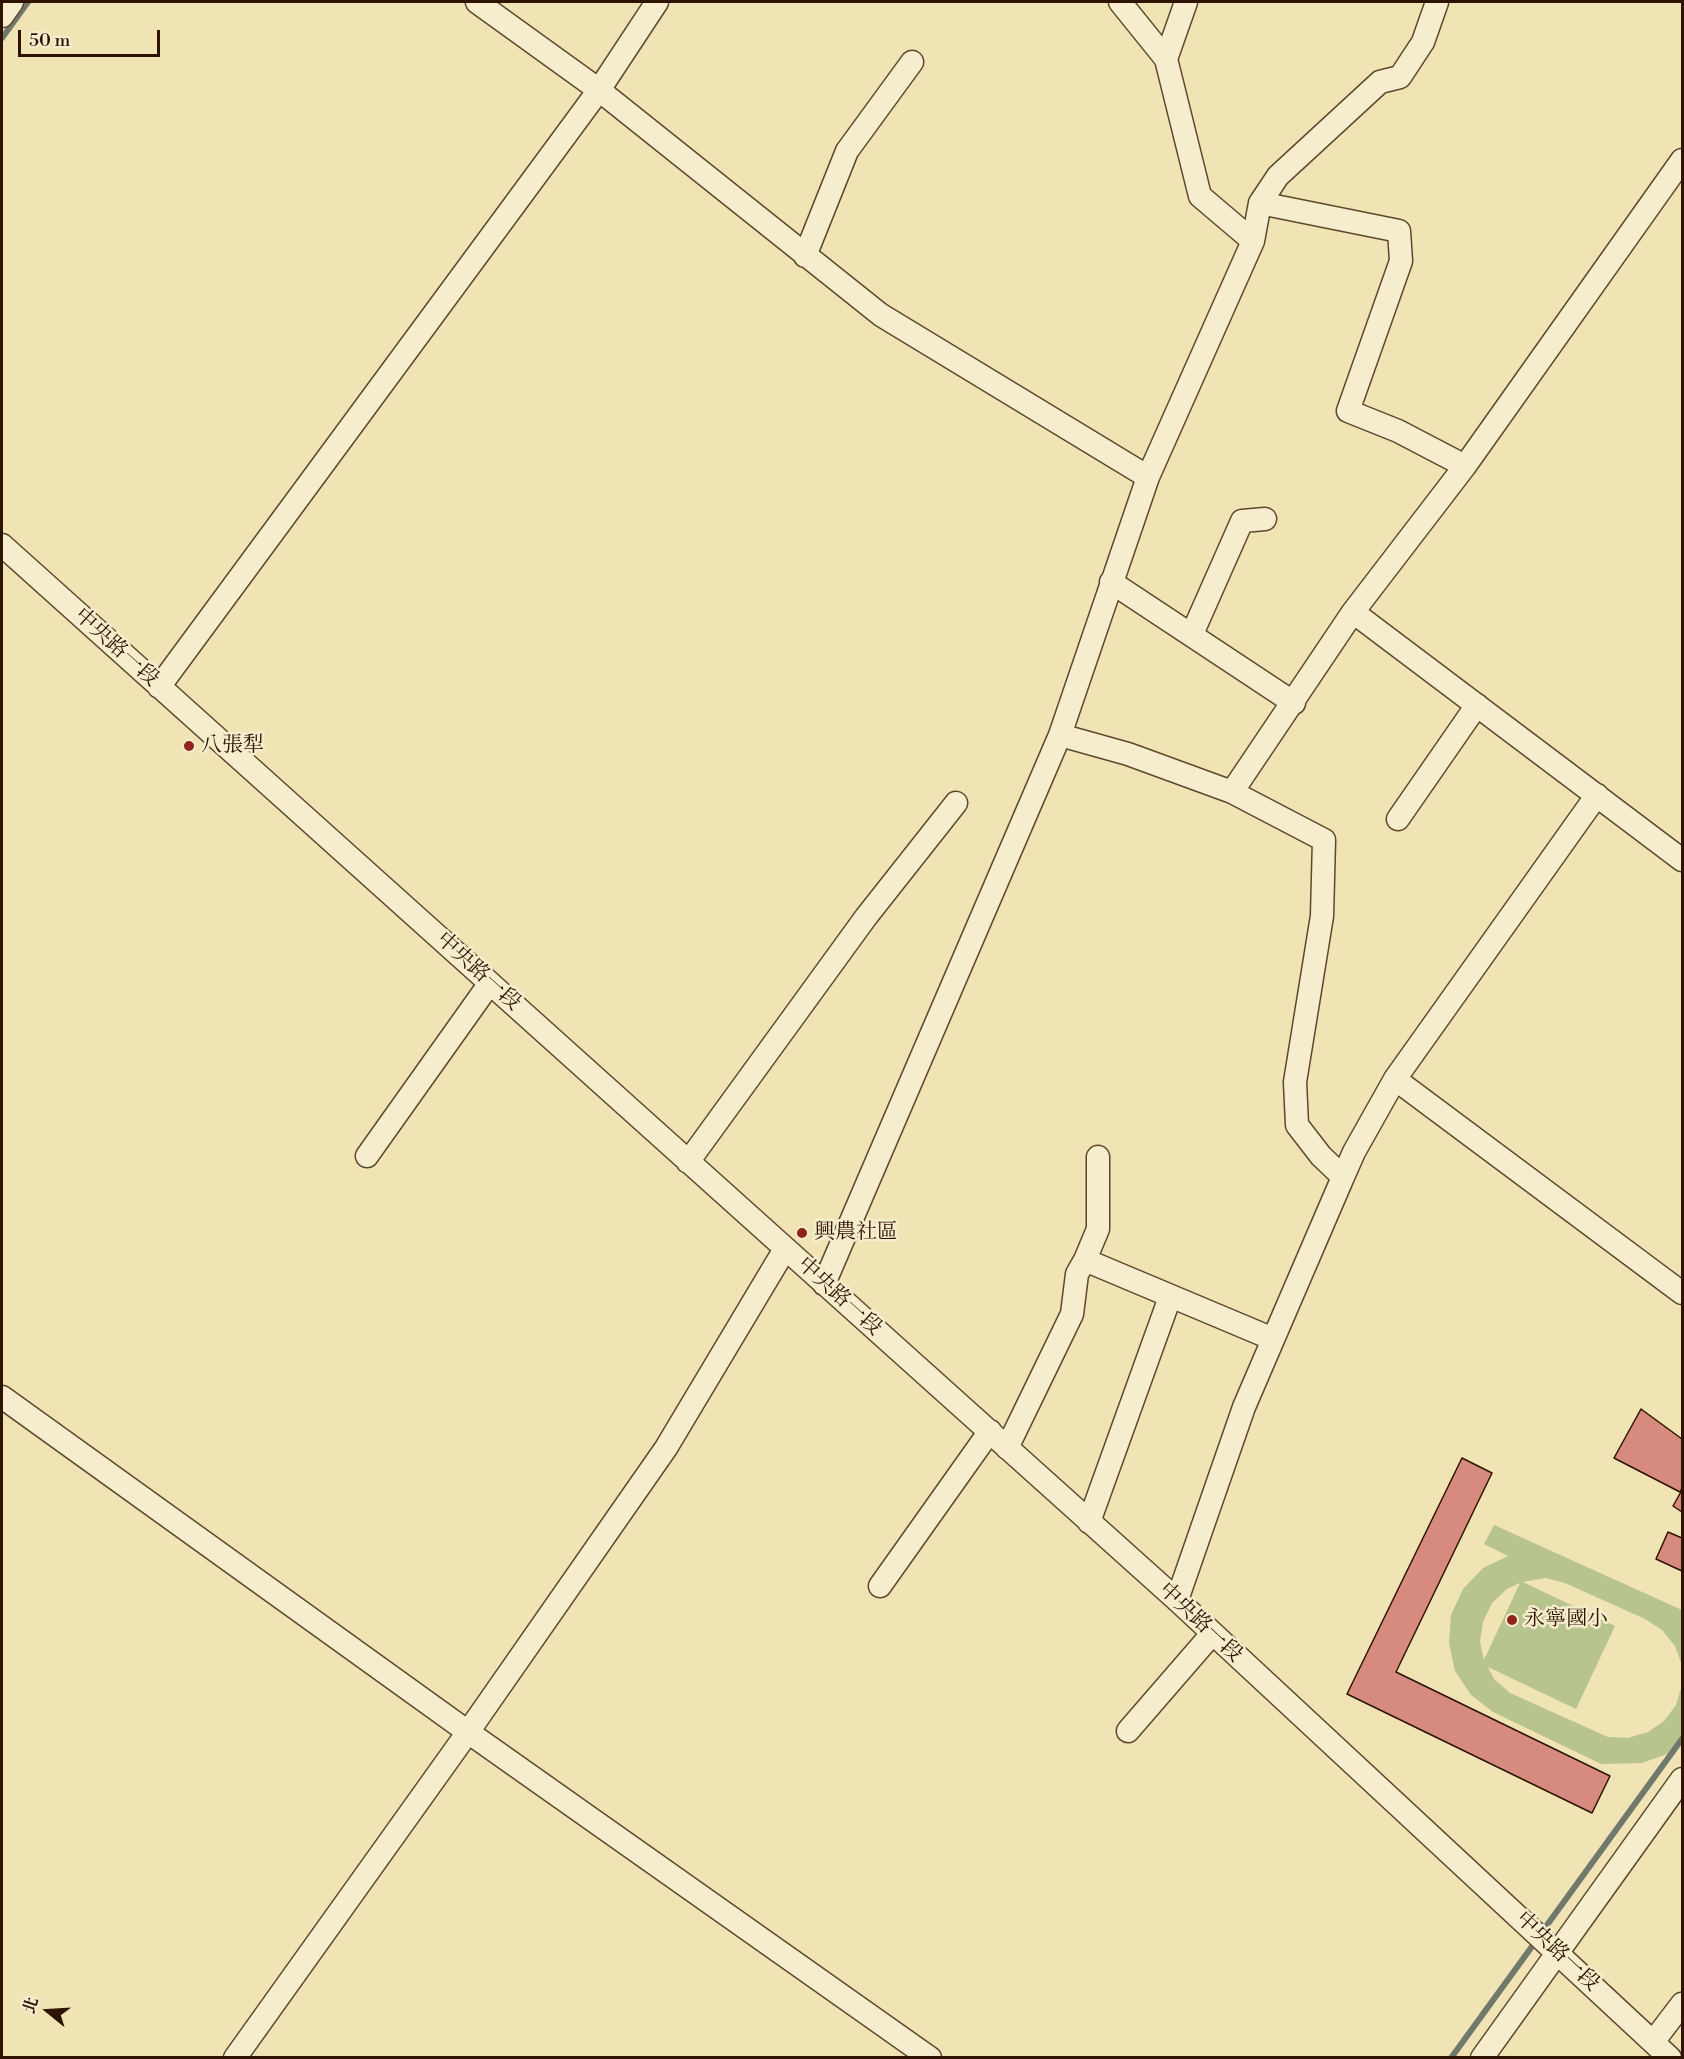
<!DOCTYPE html>
<meta charset="utf-8">
<style>
body{margin:0}
#map{position:relative;width:1684px;height:2059px;overflow:hidden;background:#f0e3b4;font-family:"Libre Bodoni","Noto Serif TC",serif}
canvas{display:block}
.frame{position:absolute;inset:0;border:3px solid #2e1400;pointer-events:none}
.north{position:absolute;left:18px;top:1981px;width:60px;height:60px;-webkit-text-stroke:4px #f5edce;paint-order:stroke;rotate:288deg;font-size:16px;font-weight:700;line-height:24px;text-align:center;color:#2e1400}
.north::after{content:'';display:block;margin:auto;width:21px;height:27px;background:#2e1400;clip-path:polygon(50% 0,100% 100%,50% 72%,0 100%)}
.scale{position:absolute;left:18px;top:30px;width:142px;height:27px;box-sizing:border-box;border:3px solid #2e1400;border-top:0;padding-left:8px;font-size:18px;line-height:21px;white-space:nowrap;color:#2e1400;-webkit-text-stroke:4px #f5edce;paint-order:stroke}
</style>
<div id="map">
<canvas width="1684" height="2059"></canvas>
<div class="frame"></div>
<div class="north">北</div>
<div class="scale">50 m</div>
</div>
<script>
const c = document.querySelector('canvas').getContext('2d');
c.lineJoin = 'round';
function paint(path, color) { c.fillStyle = color; c.fill(path, 'evenodd'); }
const shape = rows => new Path2D(rows.map(r => 'M' + r).join(''));
function strokePath(path, color, width, dash) { c.strokeStyle = color; c.lineWidth = width; c.lineCap = dash ? 'butt' : 'round'; c.setLineDash(dash || []); c.stroke(path); }
function write(font, color, halo, rows, align = 'center') {
  c.font = font + ' "Libre Bodoni","Noto Serif TC",serif'; c.lineWidth = 5; c.setLineDash([]); c.textBaseline = 'middle'; c.strokeStyle = halo; c.fillStyle = color; for (const [text, x, y, turn = 0] of rows) {
    c.save(); c.translate(x, y); c.rotate((+turn || 0) * Math.PI / 180); c.textAlign = isNaN(turn) ? turn : align; if (halo) c.strokeText(text, 0, 0); c.fillText(text, 0, 0); c.restore();
  }
}
const green = shape([
 [1494,1525,1682,1610,1682,1742,1667,1754,1642,1763,1601,1764,1493,1712,1471,1695,1455,1671,1449,1643,1451,1615,1463,1589,1483,1568,1508,1556,1484,1544],
 [1545,1578,1565,1583,1645,1619,1662,1630,1675,1646,1682,1665,1682,1685,1676,1705,1664,1721,1648,1732,1628,1738,1608,1737,1510,1693,1494,1679,1488,1667,1576,1709,1615,1626,1523,1582],
 [1520,1583,1484,1660,1480,1642,1483,1622,1492,1603,1507,1589]
]);
const stream = shape([
 [2,38,28,2],
 [1542,1932,1682,1739],
 [1451,2058,1536,1941]
]);
const building = shape([
 [1641,1409,1682,1439,1682,1488,1680,1492,1614,1458,1641,1409],
 [1462,1458,1492,1473,1396,1672,1610,1776,1592,1813,1347,1694,1462,1458],
 [1682,1490,1682,1512,1673,1506,1682,1490],
 [1668,1532,1682,1538,1682,1571,1656,1559,1668,1532]
]);
const minor = shape([
 [477,2,599,90,881,315,1148,477],
 [1120,2,1166,59,1200,196,1253,241],
 [2,16,12,2],
 [1166,59,1186,2],
 [1260,203,1399,231,1401,261,1348,411,1398,431,1465,466],
 [805,256,847,151,912,62],
 [2,545,1177,1600,1670,2058],
 [1111,582,1294,703],
 [1353,612,1682,860],
 [1192,634,1242,521,1265,519],
 [159,687,599,90,657,2],
 [1060,735,1128,754,1232,792,1324,840,1322,916,1295,1082,1297,1125,1321,1156,1343,1177,1354,1152,1395,1079,1597,795],
 [1232,792,1353,612,1465,466,1682,160],
 [1398,819,1477,705],
 [1395,1079,1682,1293],
 [367,1156,490,983],
 [688,1162,866,917,956,803],
 [1085,1260,1098,1229,1098,1157],
 [824,1284,1060,735,1148,477,1253,241,1260,203,1278,176,1380,82,1400,77,1423,42,1437,2],
 [2,1397,468,1732,930,2058],
 [1007,1448,1072,1314,1077,1274,1085,1260,1273,1339],
 [1089,1522,1170,1297],
 [880,1586,990,1431],
 [1177,1600,1244,1407,1343,1177],
 [1128,1731,1212,1634],
 [1653,2042,1682,2004],
 [235,2058,468,1732,666,1448,785,1249],
 [1482,2058,1682,1779]
]);
const markers = [
 [189,746,6,"#8f2418"],
 [802,1233,6,"#8f2418"],
 [1512,1620,6,"#8f2418"]
];
const streetNames = [
 ["中央路一段",116,648,42],
 ["中央路一段",478,972,42],
 ["中央路一段",839,1297,42],
 ["中央路一段",1200,1623,43],
 ["中央路一段",1557,1952,43]
];
const poiNames = [
 ["八張犁",201,746],
 ["興農社區",814,1233],
 ["永寧國小",1524,1620]
];
paint(green, '#b8c48e');
strokePath(stream, '#71796d', 6);
paint(building, '#d78b7e');
strokePath(building, '#2e1400', 1.5);
strokePath(minor, '#5e482d', 25);
strokePath(minor, '#f5edce', 22);
for (const [x, y, r, color] of markers) { const dot = new Path2D(); dot.arc(x, y, r, 0, 2 * Math.PI); c.fillStyle = color; c.fill(dot); strokePath(dot, '#f5edce', 2); }
write('21px', '#2e1400', '#f5edce', streetNames);
write('21px', '#2e1400', '#f5edce', poiNames, 'left');
</script>
